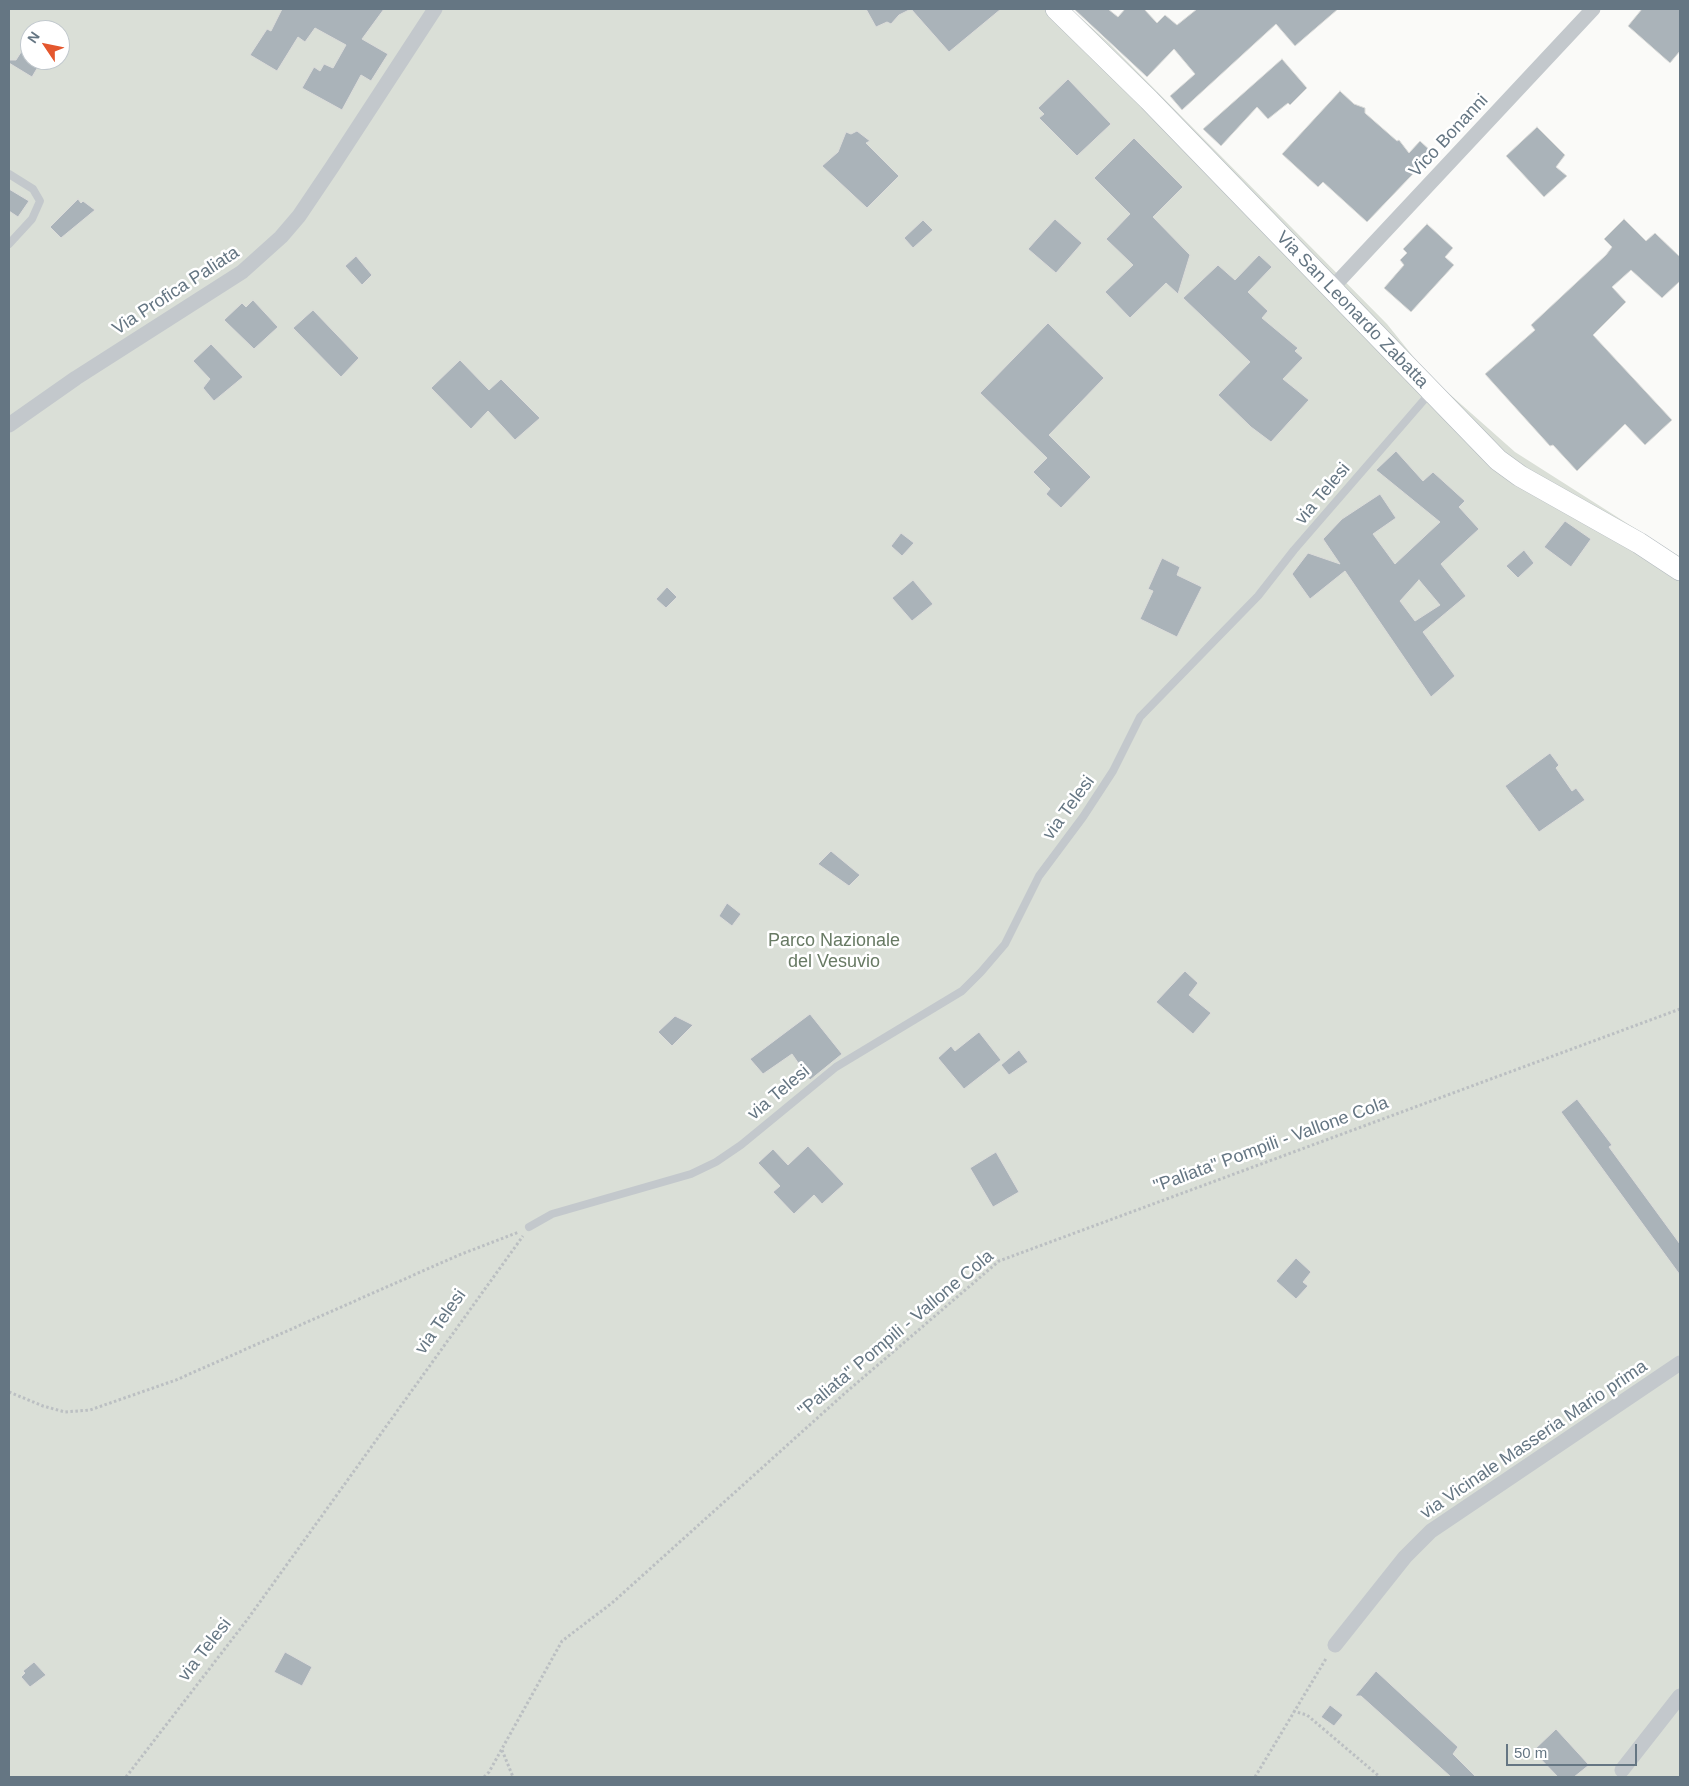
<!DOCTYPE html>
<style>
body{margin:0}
#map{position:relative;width:1689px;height:1786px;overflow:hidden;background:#fafaf8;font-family:Arial,sans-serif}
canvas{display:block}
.frame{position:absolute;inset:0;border:10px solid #657683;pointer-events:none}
.north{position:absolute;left:20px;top:20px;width:50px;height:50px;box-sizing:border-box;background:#fff;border:1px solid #c1c8cd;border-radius:50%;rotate:304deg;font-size:14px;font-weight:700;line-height:20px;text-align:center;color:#657683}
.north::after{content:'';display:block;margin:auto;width:18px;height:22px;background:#e4572e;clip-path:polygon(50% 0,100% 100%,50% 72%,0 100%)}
.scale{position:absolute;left:1506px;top:1744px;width:131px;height:22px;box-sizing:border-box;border:2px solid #657683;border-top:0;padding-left:6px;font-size:15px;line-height:18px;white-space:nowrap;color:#657683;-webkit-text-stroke:4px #fff;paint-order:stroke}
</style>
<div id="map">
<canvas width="1689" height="1786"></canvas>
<div class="frame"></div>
<div class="north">N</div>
<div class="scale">50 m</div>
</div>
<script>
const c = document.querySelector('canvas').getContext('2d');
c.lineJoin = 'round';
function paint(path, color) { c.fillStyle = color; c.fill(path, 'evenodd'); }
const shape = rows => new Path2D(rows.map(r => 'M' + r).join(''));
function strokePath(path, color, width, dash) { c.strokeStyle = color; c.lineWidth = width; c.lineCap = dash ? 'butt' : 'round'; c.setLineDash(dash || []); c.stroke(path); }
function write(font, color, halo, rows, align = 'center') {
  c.font = font + ' Arial,sans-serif'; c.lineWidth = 5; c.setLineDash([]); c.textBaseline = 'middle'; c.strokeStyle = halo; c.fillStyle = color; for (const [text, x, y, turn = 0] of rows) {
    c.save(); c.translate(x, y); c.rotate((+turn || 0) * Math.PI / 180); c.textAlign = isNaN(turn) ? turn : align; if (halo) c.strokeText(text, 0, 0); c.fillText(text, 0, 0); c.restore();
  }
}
const green = shape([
 [9,9,1071,9,1109,43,1387,324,1436,385,1445,390,1515,452,1680,557,1680,1777,9,1777],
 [30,30,60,30,60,60,30,60]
]);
const building = shape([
 [282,9,384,9,362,39,388,54,371,81,361,75,342,110,302,88,314,67,320,71,324,64,333,68,346,45,315,28,305,42,298,37,277,71,250,55,267,29,271,31,282,9],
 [866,9,911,9,899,15,891,24,887,22,876,27,866,9],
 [911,9,1001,9,949,52,911,9],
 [1074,9,1108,9,1118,17,1125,9,1144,9,1157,23,1165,15,1177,25,1197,9,1338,9,1295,46,1276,24,1182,110,1170,96,1195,74,1174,49,1147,77,1074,9],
 [1642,9,1680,9,1680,51,1670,63,1628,26,1642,9],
 [30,38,30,60,42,60,32,77,9,63,9,60,16,60,30,38],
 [1282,59,1307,88,1290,105,1288,103,1268,119,1257,107,1221,146,1203,129,1282,59],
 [1068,79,1111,124,1077,156,1039,118,1044,114,1038,108,1068,79],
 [1340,91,1354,104,1365,108,1365,113,1397,141,1399,140,1409,153,1420,141,1433,153,1367,222,1323,182,1318,187,1282,154,1340,91],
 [1537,127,1565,155,1556,167,1567,176,1544,197,1506,156,1537,127],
 [857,131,870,141,866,143,899,176,867,208,822,166,838,152,846,132,851,134,857,131],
 [1134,138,1183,187,1153,217,1190,255,1178,294,1166,283,1130,318,1105,292,1133,265,1106,239,1130,214,1094,178,1134,138],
 [9,189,29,201,18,217,9,211,9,189],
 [78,199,81,203,83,201,95,210,61,238,50,227,78,199],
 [1055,219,1082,243,1056,273,1028,249,1055,219],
 [1624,219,1646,241,1655,233,1680,257,1680,281,1662,298,1631,270,1612,287,1626,302,1593,335,1672,420,1645,445,1625,424,1577,471,1553,445,1550,446,1485,374,1535,330,1531,325,1606,255,1612,247,1604,239,1624,219],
 [923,220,933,230,913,248,904,238,923,220],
 [1427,224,1453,248,1445,257,1454,265,1411,312,1384,288,1404,265,1400,260,1407,253,1403,249,1427,224],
 [1259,255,1272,267,1248,292,1268,311,1262,318,1298,348,1295,351,1303,358,1283,379,1309,400,1271,442,1251,427,1218,395,1250,362,1183,298,1218,265,1235,280,1259,255],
 [356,256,372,275,362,285,345,266,356,256],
 [253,300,278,327,254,349,224,320,242,303,246,307,253,300],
 [313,310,359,358,341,377,293,328,313,310],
 [1048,323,1104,378,1049,435,1091,477,1061,508,1046,494,1050,489,1033,472,1047,458,980,393,1048,323],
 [211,344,243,377,214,401,203,388,210,379,193,361,211,344],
 [460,360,489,390,501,379,540,418,515,440,488,411,471,429,431,388,460,360],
 [1396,451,1423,481,1433,472,1465,501,1459,507,1479,529,1441,564,1466,596,1423,632,1455,676,1431,697,1345,571,1310,599,1292,574,1308,553,1340,564,1323,539,1342,519,1380,494,1396,518,1373,534,1395,564,1440,522,1376,470,1396,451],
 [1419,580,1440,605,1415,621,1400,601,1419,580],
 [1565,521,1591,539,1571,567,1544,547,1565,521],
 [901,533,914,543,902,556,891,546,901,533],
 [1524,550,1534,563,1518,578,1506,566,1524,550],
 [1162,558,1180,567,1177,575,1202,587,1177,637,1140,619,1153,591,1148,589,1162,558],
 [913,580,933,604,912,621,892,598,913,580],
 [667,587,677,597,666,608,656,599,667,587],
 [1550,753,1559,765,1556,768,1572,791,1576,788,1585,800,1539,832,1505,786,1550,753],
 [831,851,860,875,849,886,818,864,831,851],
 [727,903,741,914,732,926,719,916,727,903],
 [1185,971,1198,983,1189,995,1211,1013,1193,1034,1156,1002,1185,971],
 [810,1014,842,1054,810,1080,792,1054,763,1074,750,1059,810,1014],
 [675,1016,693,1025,672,1046,658,1032,675,1016],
 [979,1032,1001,1060,964,1089,938,1058,951,1046,955,1051,979,1032],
 [1019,1050,1028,1062,1009,1075,1001,1065,1019,1050],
 [1577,1099,1612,1145,1609,1147,1680,1244,1680,1275,1561,1112,1577,1099],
 [808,1146,844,1184,822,1204,814,1195,794,1214,773,1192,780,1186,758,1163,773,1149,788,1165,808,1146],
 [996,1152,1019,1192,993,1207,970,1168,996,1152],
 [1296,1258,1311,1272,1303,1282,1308,1286,1296,1299,1276,1281,1296,1258],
 [285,1652,312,1667,302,1686,274,1672,285,1652],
 [34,1662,46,1675,30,1687,21,1677,25,1673,23,1671,34,1662],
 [1376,1671,1458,1747,1453,1754,1476,1777,1451,1777,1361,1696,1355,1696,1376,1671],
 [1330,1705,1343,1715,1334,1726,1321,1717,1330,1705],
 [1556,1729,1589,1765,1574,1777,1558,1777,1533,1751,1556,1729]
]);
const path = shape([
 [9,1392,43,1406,65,1412,90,1410,176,1380,459,1255,519,1232],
 [1293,1711,1307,1715,1380,1777],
 [502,1750,513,1777],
 [126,1777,247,1620,523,1236],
 [484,1777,489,1772,562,1641,612,1603,844,1394,999,1261,1680,1009],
 [1255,1777,1327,1657]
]);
const lane = shape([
 [9,174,33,189,40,201,32,219,9,244],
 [529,1227,552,1214,691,1174,716,1162,741,1145,836,1067,962,991,981,972,1005,944,1039,876,1083,817,1113,771,1140,717,1258,596,1294,550,1430,393]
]);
const street = shape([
 [1332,288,1593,9],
 [9,425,76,378,242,272,281,237,299,216,332,167,435,9],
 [1335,1645,1405,1557,1431,1531,1680,1363],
 [1622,1770,1680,1696]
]);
const secondary = shape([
 [1056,9,1149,100,1498,460,1520,476,1639,543,1680,570]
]);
const streetNames = [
 ["Vico Bonanni",1449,136,-47],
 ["Via Profica Paliata",176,291,-33],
 ["Via San Leonardo Zabatta",1352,310,46],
 ["via Telesi",1323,494,-50],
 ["via Telesi",1069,808,-54],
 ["via Telesi",779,1093,-40],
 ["\"Paliata\" Pompili - Vallone Cola",1271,1145,-20],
 ["via Telesi",441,1322,-55],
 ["\"Paliata\" Pompili - Vallone Cola",896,1334,-40],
 ["via Vicinale Masseria Mario prima",1534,1440,-34],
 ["via Telesi",205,1650,-52]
];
const parkNames = [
 ["Parco Nazionale",834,941],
 ["del Vesuvio",834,962]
];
paint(green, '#dadfd7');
paint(building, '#aab3b9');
strokePath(building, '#dcdcda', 1);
strokePath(secondary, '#b3babf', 22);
strokePath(path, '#bbbfc2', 3, [2.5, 2.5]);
strokePath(lane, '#c3c8cc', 8);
strokePath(street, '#c3c8cc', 15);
strokePath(secondary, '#fff', 21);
write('18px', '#657683', '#fff', streetNames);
write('18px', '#687a64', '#fff', parkNames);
</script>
